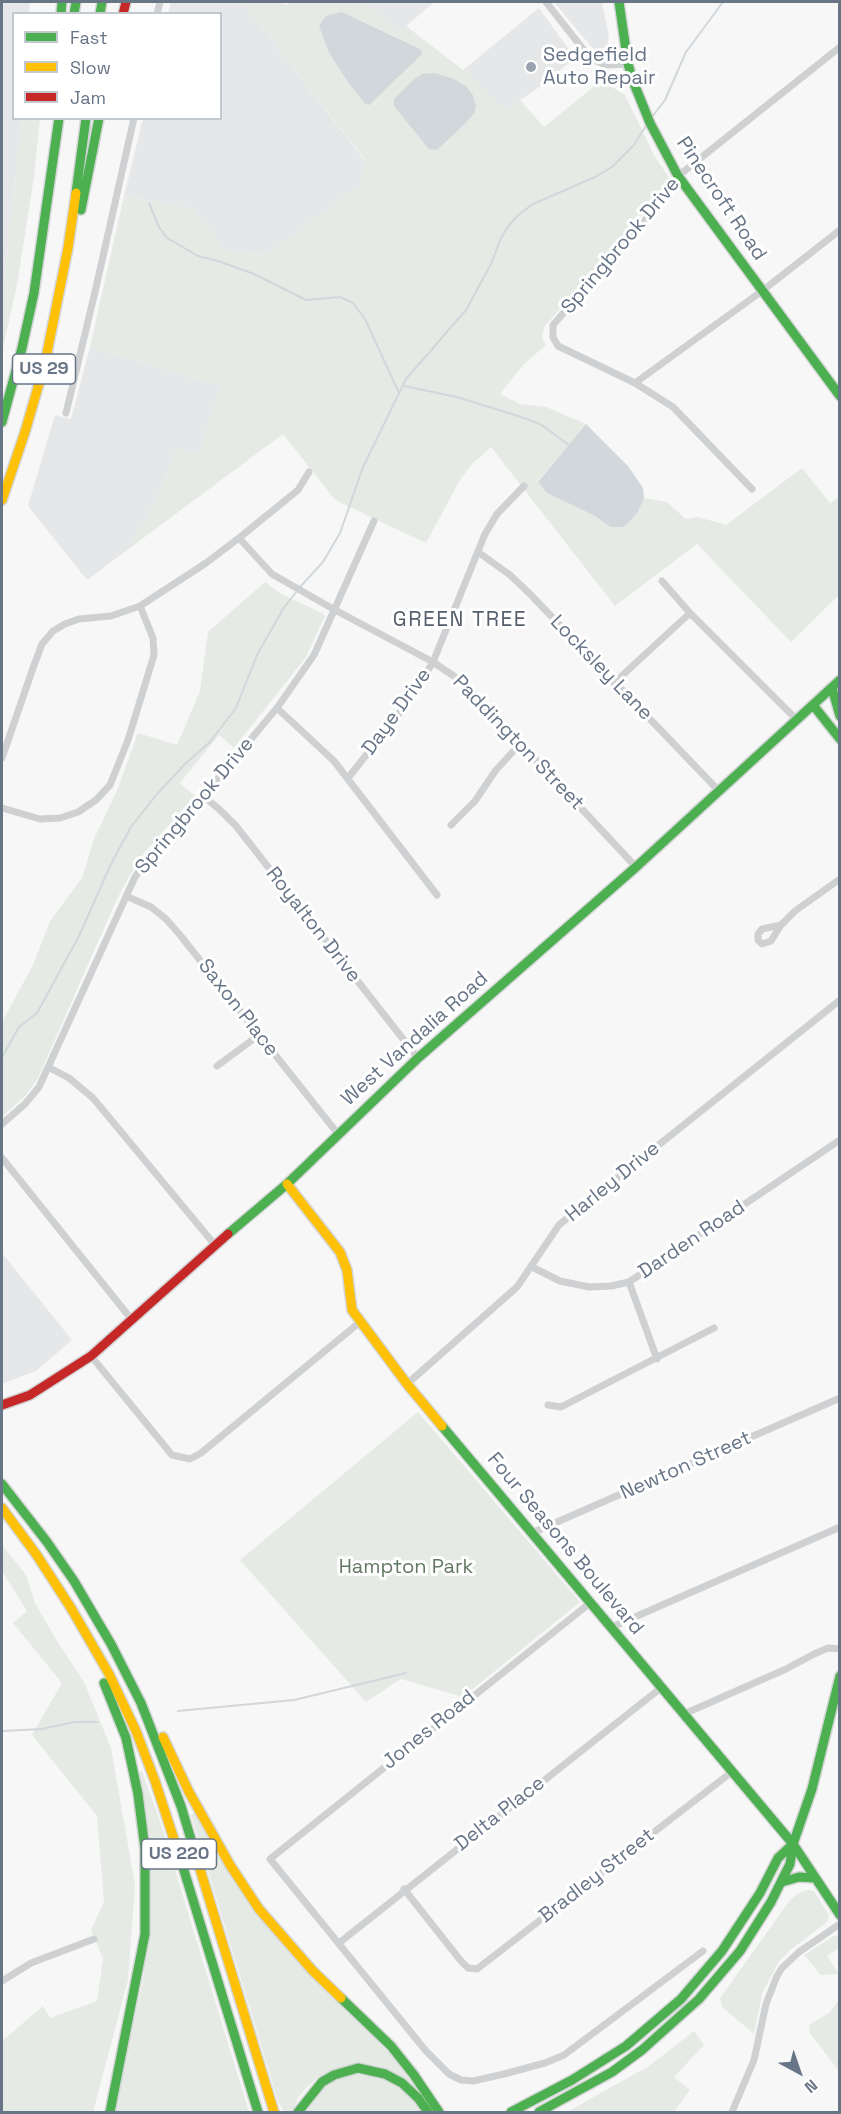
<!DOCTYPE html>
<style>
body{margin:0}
#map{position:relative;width:841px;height:2114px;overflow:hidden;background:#f7f7f7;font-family:"Space Grotesk",sans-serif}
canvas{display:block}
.frame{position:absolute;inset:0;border:3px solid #677587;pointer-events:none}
.legend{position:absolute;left:12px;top:12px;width:210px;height:108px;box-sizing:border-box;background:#fff;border:2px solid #c2c8cf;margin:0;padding:8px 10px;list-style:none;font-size:18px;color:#677587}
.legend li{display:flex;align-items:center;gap:12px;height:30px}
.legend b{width:30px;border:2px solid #c2c8cf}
.north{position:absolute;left:769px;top:2042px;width:60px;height:60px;-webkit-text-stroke:4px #fff;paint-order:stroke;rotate:140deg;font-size:16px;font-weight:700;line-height:24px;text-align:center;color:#677587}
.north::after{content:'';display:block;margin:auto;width:21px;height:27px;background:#677587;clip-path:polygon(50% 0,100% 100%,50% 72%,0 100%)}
</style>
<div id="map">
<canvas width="841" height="2114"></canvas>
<div class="frame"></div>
<ul class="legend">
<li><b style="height:8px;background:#4caf50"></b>Fast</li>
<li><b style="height:8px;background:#ffc107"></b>Slow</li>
<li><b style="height:8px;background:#c62828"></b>Jam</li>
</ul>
<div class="north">N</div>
</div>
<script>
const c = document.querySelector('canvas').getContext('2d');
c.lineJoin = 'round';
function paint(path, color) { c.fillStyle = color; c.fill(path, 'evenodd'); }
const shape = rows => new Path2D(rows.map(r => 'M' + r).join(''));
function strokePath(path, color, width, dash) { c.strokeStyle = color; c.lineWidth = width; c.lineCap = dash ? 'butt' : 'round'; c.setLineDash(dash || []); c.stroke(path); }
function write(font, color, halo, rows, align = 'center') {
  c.font = font + ' "Space Grotesk",sans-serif'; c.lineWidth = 6; c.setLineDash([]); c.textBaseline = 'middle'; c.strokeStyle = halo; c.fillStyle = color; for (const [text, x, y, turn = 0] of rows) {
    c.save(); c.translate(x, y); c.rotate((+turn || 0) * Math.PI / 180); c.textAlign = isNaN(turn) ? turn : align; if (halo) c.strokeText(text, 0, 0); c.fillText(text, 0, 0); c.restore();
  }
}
const built = shape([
 [2,2,30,2,29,13,14,14,14,118,22,119,4,282,2,287],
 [171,2,243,2,365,161,361,185,265,255,226,251,194,209,124,196,143,119,220,118,220,14,168,13],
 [365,2,434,2,397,34],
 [554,2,602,2,609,37,607,46,600,52,593,49],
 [539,8,575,58,544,84,504,111,463,70],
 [90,347,221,386,199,455,177,449,154,505,126,551,87,580,28,506,55,415,71,419],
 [2,1253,72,1340,36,1371,2,1384]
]);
const green = shape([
 [243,2,279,2,286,5,291,2,365,2,397,34,406,26,463,70,504,110,520,100,544,127,597,84,612,87,625,95,655,157,670,179,663,192,544,327,542,337,546,345,523,365,500,394,520,404,546,407,586,424,538,481,547,493,595,516,610,527,638,512,644,498,667,502,686,519,698,517,726,525,802,468,830,503,839,497,839,595,791,642,697,544,615,606,491,447,471,465,460,480,426,543,335,500,283,434,126,551,154,505,177,449,199,454,221,386,90,347,124,196,194,209,226,251,265,255,361,185,365,160],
 [342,12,420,49,365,104,347,81,328,51,319,26],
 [467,87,473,95,476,106,464,125,437,150],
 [22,119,40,119,34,177,17,285,2,353,2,287,4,282],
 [265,582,283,595,322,613,325,616,306,657,234,748,219,735,180,783,195,796,144,853,130,875,117,899,38,1078,26,1095,2,1117,2,1022,33,965,50,921,82,878,94,839,118,788,138,733,177,745,200,691,208,632],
 [418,1412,580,1602,463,1697,401,1679,366,1702,240,1560],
 [2,1545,26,1575,35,1603,57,1641,84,1682,111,1748,135,1885,128,1980,93,2112,2,2112,2,2041,43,2006,50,2018,97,2001,103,1959,91,1930,104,1902,97,1816,32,1735,62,1683,13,1623,27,1611,2,1571],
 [142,1771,161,1824,249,2112,114,2112,143,1980,149,1939,138,1773],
 [195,1813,213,1847,372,2035,394,2059,428,2103,392,2073,378,2066,347,2065,318,2077,307,2087,298,2098,293,2112,284,2112,278,2101,191,1815],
 [807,1890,814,1891,829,1915,827,1922,789,1951,778,1963,762,1994,754,2034,722,2007,720,1998,790,1900,797,1894],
 [839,1935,839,1948,827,1956,839,1974,821,1975,804,1955,834,1936],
 [839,2000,839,2071,809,2032,810,2024,829,2013],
 [694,2031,704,2045,674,2077,690,2090,674,2112,567,2112,649,2066],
 [354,2074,369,2075,385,2079,410,2097,422,2112,303,2112,328,2082]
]);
const water = shape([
 [342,12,420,49,422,54,369,105,365,104,347,81,328,51,319,26,326,16],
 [435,73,454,79,467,87,473,95,476,106,474,113,464,125,437,150,429,149,394,106,394,99,413,80,422,74],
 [586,424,628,466,643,488,644,498,638,512,624,527,610,527,595,516,547,493,538,482]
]);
const stream = shape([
 [652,117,665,100,686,52,723,2],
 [149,203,159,227,167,238,198,256,218,261,254,274,306,300,340,297,353,303,365,319,399,393],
 [404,386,457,397,521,417,540,424,569,445],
 [300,587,323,562,340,533,363,467,406,379,466,310,491,264,501,238,507,228,517,216,533,204,595,177,612,167,634,145,647,124],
 [2,1057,19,1027,37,1013,79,936,111,864,131,827,157,794,185,764,210,742,236,708,257,655,283,609,297,591],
 [178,1711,294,1700,406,1673],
 [2,1731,42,1729,74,1722,97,1722]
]);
const street = shape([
 [546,2,583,49,594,60,606,65,628,64],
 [157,14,160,2],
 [635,383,762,291,840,230],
 [66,413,95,292,134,118],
 [752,489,673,407,635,383,558,346,553,337,553,325,666,196,678,176,840,47],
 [239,538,272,574,335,610,433,662,464,683,636,867],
 [478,552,510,575,529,593,719,791],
 [662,581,690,613,797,720],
 [614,683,690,613],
 [277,708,334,761,437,895],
 [2,758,33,668,42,644,53,631,65,624,79,619,111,616,140,606,206,563,239,538,298,490,309,472],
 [348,778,412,697,433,662,485,534,497,514,524,486],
 [203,796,219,809,236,826,418,1058],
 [2,808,40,819,60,818,78,812,96,800,110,785,128,740,154,655,153,638,140,606],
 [451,825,475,801,496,770,520,744],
 [126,896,151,907,166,919,180,935,338,1134],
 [781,925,762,929,758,934,758,940,762,944,771,941,781,925,795,911,840,879],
 [217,1066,259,1035],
 [48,1067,69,1078,93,1098,215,1245],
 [2,1124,25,1104,39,1087,135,877,150,855,203,796,277,708,314,655,374,521],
 [2,1158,132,1320],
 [532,1267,560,1281,589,1287,611,1286,629,1282,840,1140],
 [629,1282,657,1359],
 [91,1356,172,1455,190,1459,201,1453,360,1322],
 [407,1384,517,1287,559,1225,576,1211,840,1000],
 [548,1405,561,1407,714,1328],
 [532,1533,840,1398],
 [590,1603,270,1859,426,2051,449,2074,461,2080,473,2081,504,2074,545,2063,564,2055,703,1951],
 [612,1627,840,1527],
 [684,1714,786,1669,814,1654,828,1648,840,1649],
 [404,1889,461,1961,468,1968,477,1969,733,1771],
 [339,1943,662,1687],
 [2,1981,31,1963,94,1939],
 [732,2112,754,2060,766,2004,777,1976,782,1968,799,1952,840,1924]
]);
const fast = shape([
 [619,2,628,64,633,81,650,123,678,176,840,396],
 [61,14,62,2],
 [74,14,76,2],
 [100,14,102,2],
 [76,193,86,118],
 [81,210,99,118],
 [2,422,22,348,34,293,59,118],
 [832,688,840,716],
 [813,705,840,739],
 [228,1234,287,1184,418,1058,636,867,840,680],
 [442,1426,793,1844,840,1915],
 [2,1484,47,1542,74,1581,111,1644,141,1703,181,1806,193,1846],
 [104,1683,126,1738,138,1794,145,1849,145,1934,110,2112],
 [182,1864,258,2112],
 [782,1882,799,1877,815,1878],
 [341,1998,391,2046,414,2075,439,2112],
 [298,2112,322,2082,334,2075,358,2068,385,2074,402,2083,418,2098,428,2112],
 [511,2112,572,2080,626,2046,681,1999,722,1951,760,1893,778,1858,793,1844],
 [539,2112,612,2072,642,2050,699,1999,740,1951,771,1902,790,1864,793,1844,812,1789,840,1676]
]);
const slow = shape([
 [2,500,25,432,45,363,68,248,76,193],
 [287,1184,340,1252,347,1270,352,1310,407,1384,442,1426],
 [2,1508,36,1554,71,1608,109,1674,136,1731,155,1781,182,1864],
 [163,1737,189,1792,230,1865,259,1909,312,1970,341,1998],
 [193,1846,274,2112]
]);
const jam = shape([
 [123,14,126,2],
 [2,1405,30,1395,91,1356,228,1234]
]);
const markers = [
 [531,67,6,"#99a2ae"]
];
const shields = [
 [44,369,63],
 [179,1854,75]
];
const shieldNames = [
 ["US 29",44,369],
 ["US 220",179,1854]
];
const poiNames = [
 ["Sedgefield",543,56],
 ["Auto Repair",543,79]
];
const streetNames = [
 ["Pinecroft Road",721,199,56],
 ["Springbrook Drive",621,246,-50],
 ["Locksley Lane",601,668,46],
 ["Daye Drive",397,712,-54],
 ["Paddington Street",518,743,46],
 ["Springbrook Drive",195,806,-50],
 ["Royalton Drive",313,925,52],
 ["Saxon Place",238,1008,52],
 ["West Vandalia Road",415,1039,-42],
 ["Harley Drive",613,1182,-39],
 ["Darden Road",692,1240,-34],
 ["Newton Street",686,1466,-24],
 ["Four Seasons Boulevard",565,1544,50],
 ["Jones Road",429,1730,-39],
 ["Delta Place",500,1814,-38],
 ["Bradley Street",597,1876,-38]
];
const parkNames = [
 ["Hampton Park",406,1568]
];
const neighbourhoodNames = [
 ["GREEN TREE",460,620]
];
paint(built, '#e6e7e8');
paint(green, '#e6eae5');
paint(water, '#d1d7db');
strokePath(stream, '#d1d7db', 2);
strokePath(fast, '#d4d5d6', 12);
strokePath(slow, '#d4d5d6', 12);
strokePath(jam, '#d4d5d6', 12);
strokePath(street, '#cfd0d2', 7);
strokePath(fast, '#4caf50', 9);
strokePath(slow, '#ffc107', 9);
strokePath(jam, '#c62828', 9);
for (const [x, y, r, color] of markers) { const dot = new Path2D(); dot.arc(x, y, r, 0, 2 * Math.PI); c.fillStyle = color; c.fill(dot); strokePath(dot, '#fff', 2); }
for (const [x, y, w] of shields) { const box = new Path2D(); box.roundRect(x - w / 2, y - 15, w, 30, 4.5); c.fillStyle = '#fff'; c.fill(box); strokePath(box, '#677587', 1.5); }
write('bold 18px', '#677587', null, shieldNames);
write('20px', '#677587', '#fff', poiNames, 'left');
write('20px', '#677587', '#fff', streetNames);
write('20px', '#647962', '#fff', parkNames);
c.letterSpacing = '1.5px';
write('21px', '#555f6c', '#fff', neighbourhoodNames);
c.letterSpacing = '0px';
</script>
